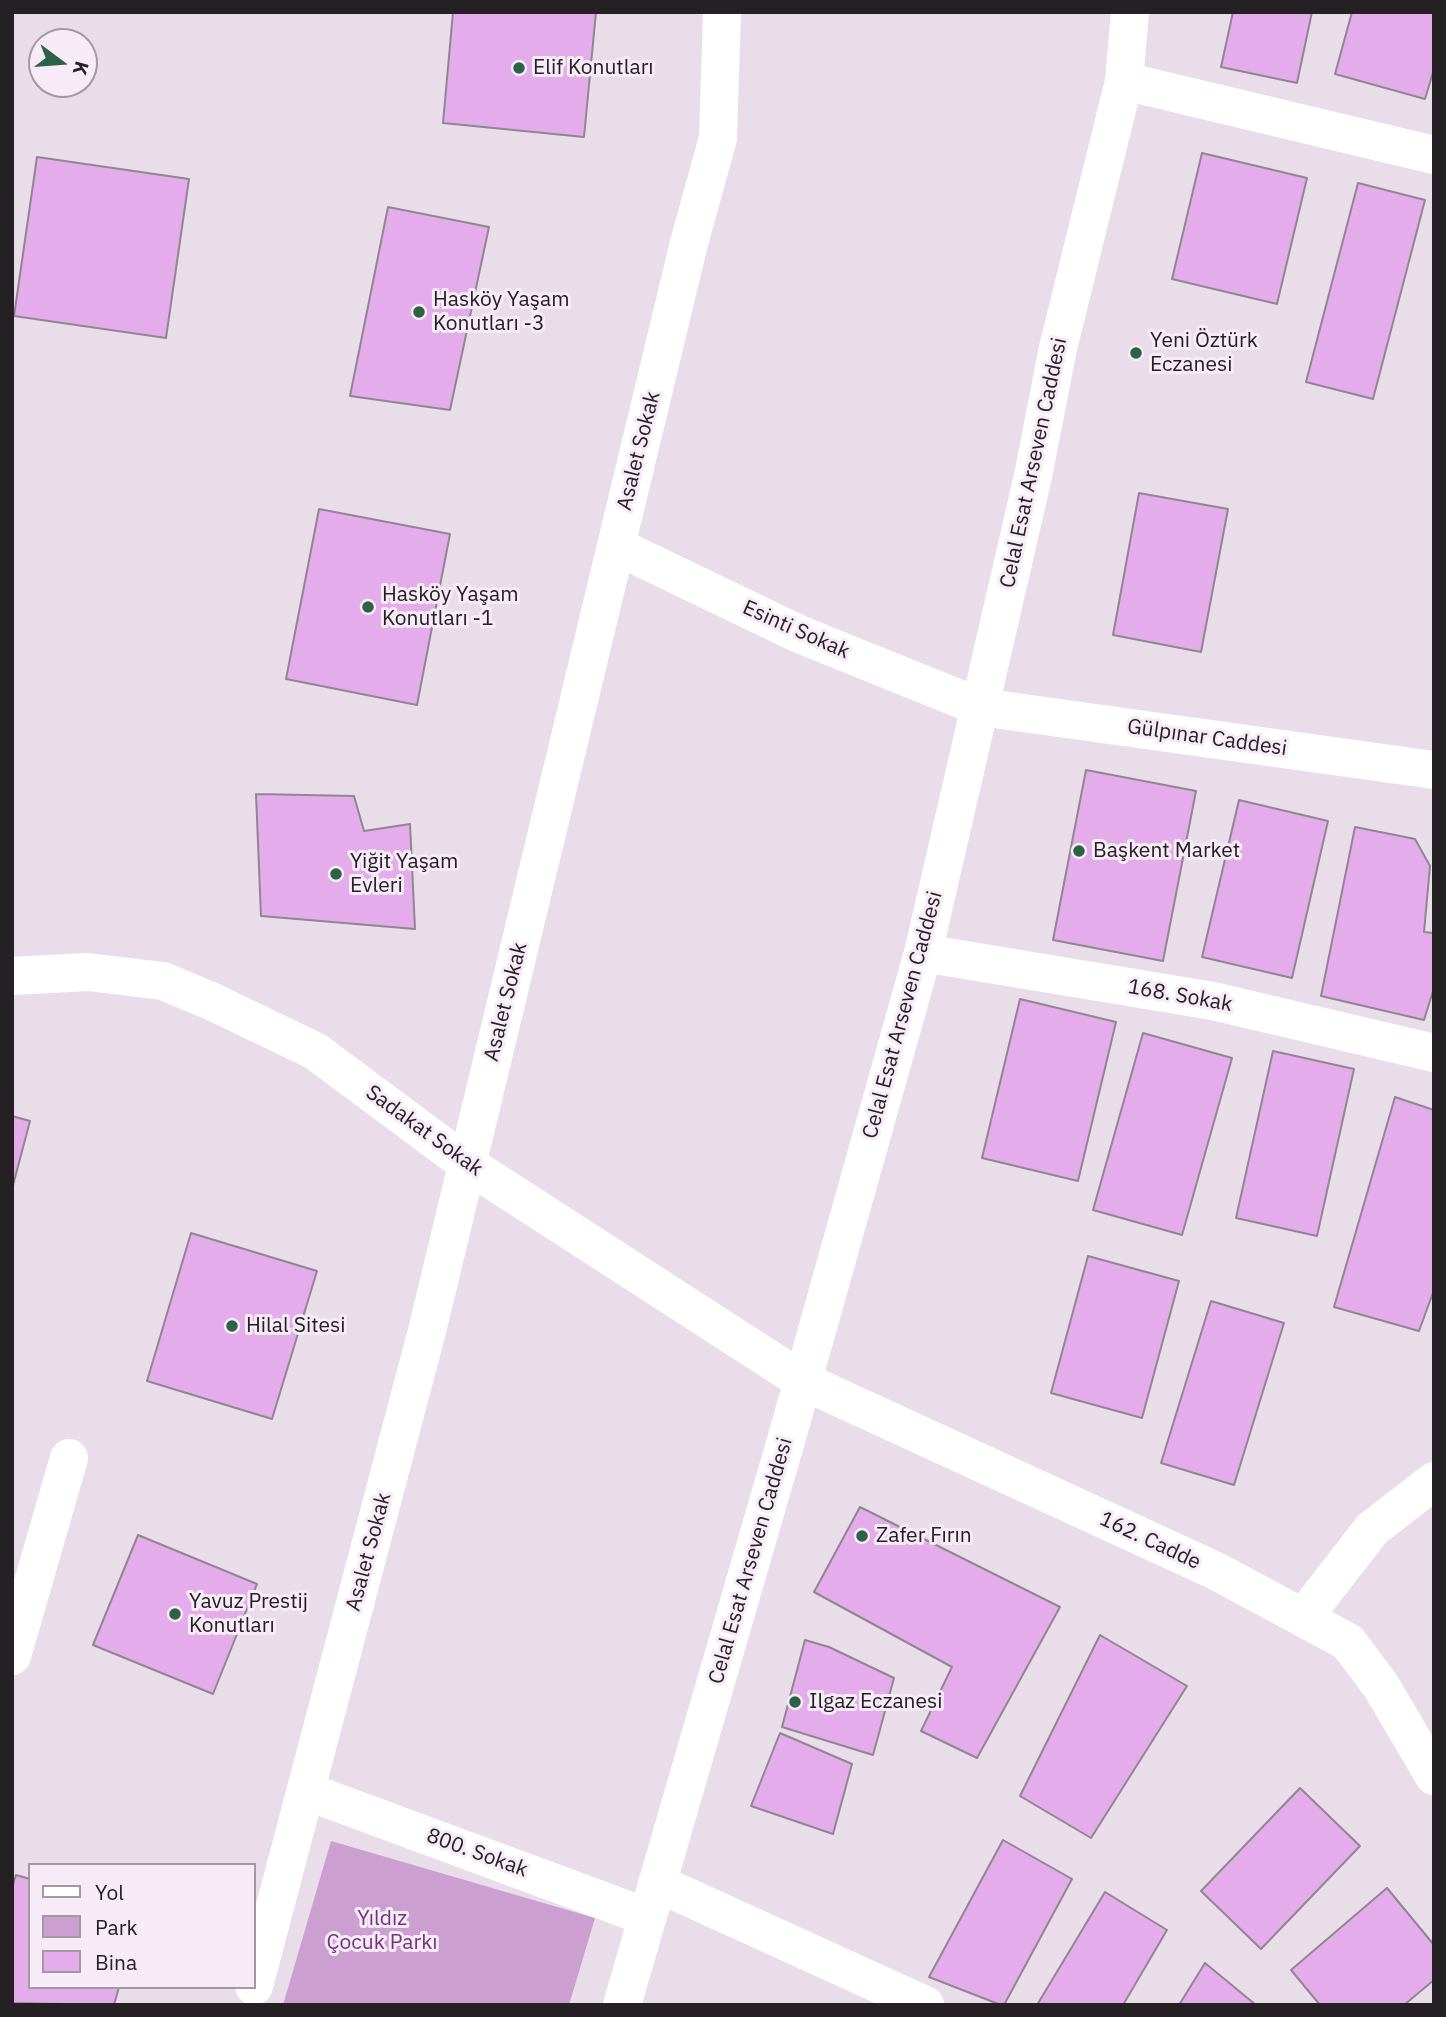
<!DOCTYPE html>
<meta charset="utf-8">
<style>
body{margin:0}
#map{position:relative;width:1446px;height:2017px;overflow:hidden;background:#e9ddea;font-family:"IBM Plex Sans",sans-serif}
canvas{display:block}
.frame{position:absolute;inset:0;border:14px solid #242024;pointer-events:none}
.legend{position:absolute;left:28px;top:1863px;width:228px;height:126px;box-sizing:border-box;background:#f6ebf7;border:2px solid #a29aa3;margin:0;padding:9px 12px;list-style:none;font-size:21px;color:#242024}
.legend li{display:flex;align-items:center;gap:14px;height:35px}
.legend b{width:35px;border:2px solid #a29aa3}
.north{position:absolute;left:28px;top:28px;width:70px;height:70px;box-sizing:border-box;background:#f6ebf7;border:2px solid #a29aa3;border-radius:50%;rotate:106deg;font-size:19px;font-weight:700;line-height:28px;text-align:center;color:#242024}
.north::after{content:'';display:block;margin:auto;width:24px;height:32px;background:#2e6247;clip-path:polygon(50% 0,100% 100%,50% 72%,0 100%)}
</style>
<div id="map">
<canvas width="1446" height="2017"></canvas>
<div class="frame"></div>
<ul class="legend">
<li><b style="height:9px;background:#fff"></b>Yol</li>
<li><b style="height:19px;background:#cb9fd0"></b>Park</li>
<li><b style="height:19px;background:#e5aceb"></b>Bina</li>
</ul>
<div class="north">K</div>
</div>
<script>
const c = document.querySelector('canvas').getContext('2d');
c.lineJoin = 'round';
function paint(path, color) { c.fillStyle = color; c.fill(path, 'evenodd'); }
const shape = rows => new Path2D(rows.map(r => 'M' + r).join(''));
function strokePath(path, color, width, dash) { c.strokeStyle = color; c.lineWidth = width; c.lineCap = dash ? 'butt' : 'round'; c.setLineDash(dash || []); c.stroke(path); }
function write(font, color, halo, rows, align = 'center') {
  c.font = font + ' "IBM Plex Sans",sans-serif'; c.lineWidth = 6; c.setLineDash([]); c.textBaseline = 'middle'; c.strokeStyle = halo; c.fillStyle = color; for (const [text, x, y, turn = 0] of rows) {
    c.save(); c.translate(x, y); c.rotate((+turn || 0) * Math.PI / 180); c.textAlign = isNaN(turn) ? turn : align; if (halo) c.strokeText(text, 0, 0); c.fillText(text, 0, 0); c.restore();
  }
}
const green = shape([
 [331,1841,595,1918,569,2005,283,2005]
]);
const building = shape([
 [453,12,596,12,584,137,443,123,453,12],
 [1233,12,1312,12,1297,83,1221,67,1233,12],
 [1352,12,1434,12,1434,69,1425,99,1335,74,1352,12],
 [1202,153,1307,178,1277,304,1172,279,1202,153],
 [37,157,189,179,166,338,14,316,37,157],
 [1358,183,1425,200,1373,399,1306,382,1358,183],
 [388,207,489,227,450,410,350,396,388,207],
 [1139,493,1228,509,1201,652,1113,635,1139,493],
 [319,509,450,534,417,705,286,679,319,509],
 [1086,770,1196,791,1163,961,1053,940,1086,770],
 [256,794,354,796,364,831,410,824,415,929,261,916,256,794],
 [1239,800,1328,821,1292,978,1202,957,1239,800],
 [1355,827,1415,839,1430,866,1424,932,1434,933,1434,988,1424,1020,1321,996,1355,827],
 [1020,999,1116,1022,1078,1181,982,1158,1020,999],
 [1143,1033,1232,1058,1182,1235,1093,1210,1143,1033],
 [1273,1051,1354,1069,1317,1236,1236,1218,1273,1051],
 [1395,1097,1434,1110,1434,1290,1419,1331,1334,1307,1395,1097],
 [12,1116,30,1121,12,1189,12,1116],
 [191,1233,317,1271,272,1419,147,1381,191,1233],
 [1088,1256,1179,1281,1142,1418,1051,1393,1088,1256],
 [1211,1301,1284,1323,1234,1485,1161,1463,1211,1301],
 [860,1507,1060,1607,977,1758,921,1731,952,1667,814,1592,860,1507],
 [138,1535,257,1584,213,1694,93,1645,138,1535],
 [1100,1635,1187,1686,1091,1838,1020,1796,1100,1635],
 [805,1640,829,1647,894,1678,873,1755,782,1727,805,1640],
 [780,1733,852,1764,833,1834,751,1806,780,1733],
 [1300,1788,1360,1846,1261,1949,1201,1891,1300,1788],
 [1003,1840,1072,1879,1004,2005,1001,2005,929,1977,1003,1840],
 [16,1875,30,1879,30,1987,119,1987,114,2005,12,2003,12,1888,16,1875],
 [1387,1888,1434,1945,1434,1980,1404,2005,1320,2005,1291,1970,1387,1888],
 [1105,1892,1167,1930,1123,2005,1037,2005,1105,1892],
 [1205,1963,1256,2005,1179,2005,1205,1963]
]);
const minor = shape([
 [1124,81,1434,155],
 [616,546,799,634,980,707,1434,770],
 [923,953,1213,1001,1434,1053],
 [12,976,88,972,163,981,211,1001,315,1051,467,1164,803,1381,1216,1571,1348,1642,1381,1686,1434,1776],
 [1303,1618,1372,1529,1434,1481],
 [12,1656,69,1458],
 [306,1791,647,1917],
 [657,1883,925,2005],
 [254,1986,428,1327,689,243,718,138,722,12]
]);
const major = shape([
 [622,2005,787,1437,923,953,1033,476,1058,348,1124,81,1130,12]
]);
const markers = [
 [519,68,7,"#2e6247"],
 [419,312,7,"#2e6247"],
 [1136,353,7,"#2e6247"],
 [368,607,7,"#2e6247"],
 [1079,851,7,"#2e6247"],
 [336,874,7,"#2e6247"],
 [232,1326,7,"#2e6247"],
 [862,1536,7,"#2e6247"],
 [175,1614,7,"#2e6247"],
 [795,1702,7,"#2e6247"]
];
const poiNames = [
 ["Elif Konutları",533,68],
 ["Hasköy Yaşam",433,300],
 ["Konutları -3",433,324],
 ["Yeni Öztürk",1150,341],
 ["Eczanesi",1150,365],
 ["Hasköy Yaşam",382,595],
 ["Konutları -1",382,619],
 ["Başkent Market",1093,851],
 ["Yiğit Yaşam",350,862],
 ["Evleri",350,886],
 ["Hilal Sitesi",246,1326],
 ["Zafer Fırın",876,1536],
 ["Yavuz Prestij",189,1602],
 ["Konutları",189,1626],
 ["Ilgaz Eczanesi",809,1702]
];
const streetNames = [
 ["Asalet Sokak",639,451,-76],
 ["Celal Esat Arseven Caddesi",1034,463,-78],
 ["Esinti Sokak",796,630,24],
 ["Gülpınar Caddesi",1207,738,8],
 ["168. Sokak",1180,996,10],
 ["Asalet Sokak",506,1002,-76],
 ["Celal Esat Arseven Caddesi",903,1015,-75],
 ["Sadakat Sokak",424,1131,36],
 ["162. Cadde",1150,1541,25],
 ["Asalet Sokak",369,1552,-75],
 ["Celal Esat Arseven Caddesi",751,1561,-74],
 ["800. Sokak",477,1853,20]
];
const parkNames = [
 ["Yıldız",382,1919],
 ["Çocuk Parkı",382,1943]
];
paint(green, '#cb9fd0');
paint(building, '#e5aceb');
strokePath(building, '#908691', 2);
strokePath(minor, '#fff', 38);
strokePath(major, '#fff', 38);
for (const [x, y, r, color] of markers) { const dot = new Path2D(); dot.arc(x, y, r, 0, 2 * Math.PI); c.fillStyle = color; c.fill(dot); strokePath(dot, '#f6ebf7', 2.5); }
write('21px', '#242024', '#f6ebf7', poiNames, 'left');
write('21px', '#242024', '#f6ebf7', streetNames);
write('21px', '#74327d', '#f6ebf7', parkNames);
</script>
